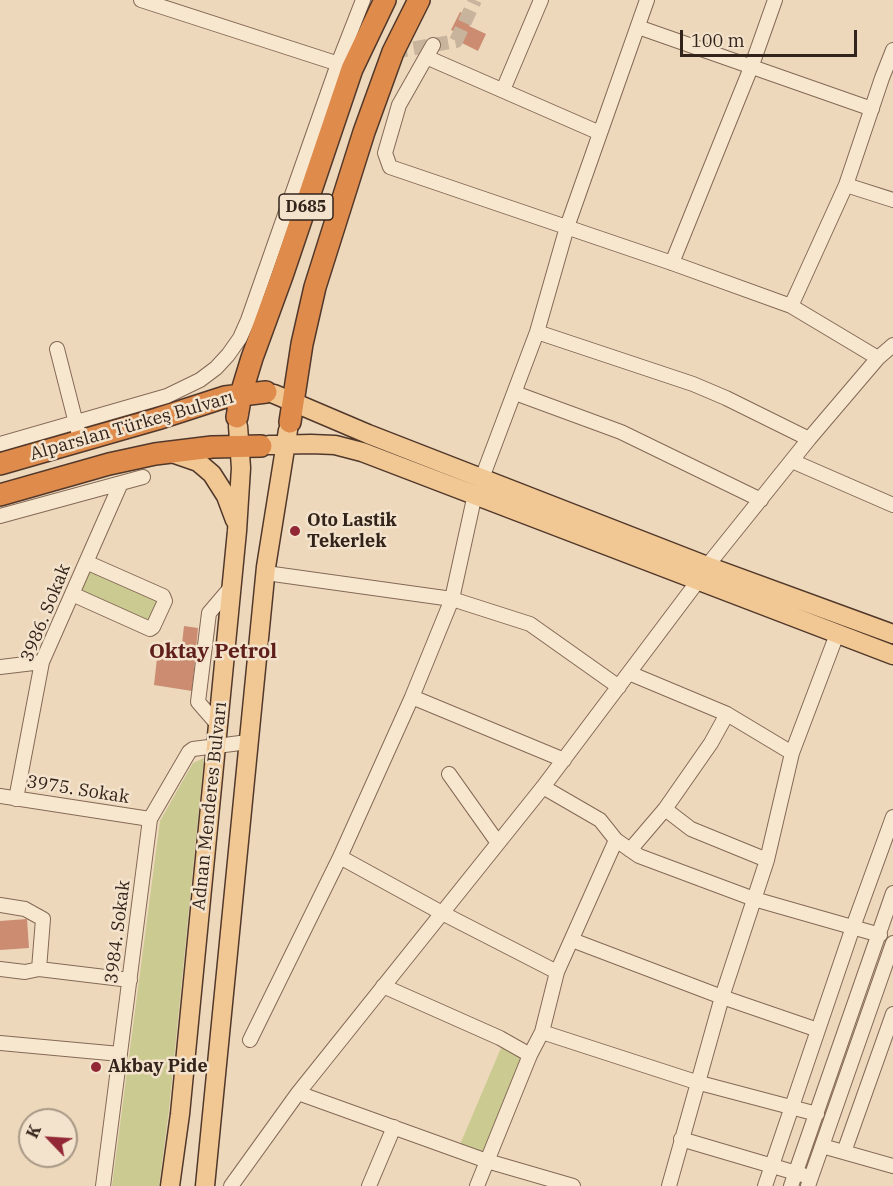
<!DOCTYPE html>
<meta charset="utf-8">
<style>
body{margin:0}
#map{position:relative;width:893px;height:1186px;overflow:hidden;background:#edd8bc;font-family:"IBM Plex Serif",serif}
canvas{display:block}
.north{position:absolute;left:18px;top:1108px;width:60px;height:60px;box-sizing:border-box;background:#f4e3cc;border:2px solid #a79785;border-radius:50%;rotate:295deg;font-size:16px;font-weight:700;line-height:24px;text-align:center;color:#33241b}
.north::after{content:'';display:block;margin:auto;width:21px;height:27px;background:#922735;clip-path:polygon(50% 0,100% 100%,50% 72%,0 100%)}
.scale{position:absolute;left:680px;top:30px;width:177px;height:27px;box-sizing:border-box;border:3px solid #33241b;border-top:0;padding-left:8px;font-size:18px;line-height:21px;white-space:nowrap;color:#33241b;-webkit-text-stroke:4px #f4e3cc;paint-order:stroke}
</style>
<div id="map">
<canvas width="893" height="1186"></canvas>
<div class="north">K</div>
<div class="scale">100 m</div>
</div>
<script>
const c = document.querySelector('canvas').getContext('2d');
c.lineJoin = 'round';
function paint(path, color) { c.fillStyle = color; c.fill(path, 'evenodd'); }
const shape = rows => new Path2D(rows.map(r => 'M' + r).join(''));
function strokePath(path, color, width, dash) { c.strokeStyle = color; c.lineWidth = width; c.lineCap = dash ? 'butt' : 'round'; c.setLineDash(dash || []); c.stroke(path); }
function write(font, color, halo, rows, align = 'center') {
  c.font = font + ' "IBM Plex Serif",serif'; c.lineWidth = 5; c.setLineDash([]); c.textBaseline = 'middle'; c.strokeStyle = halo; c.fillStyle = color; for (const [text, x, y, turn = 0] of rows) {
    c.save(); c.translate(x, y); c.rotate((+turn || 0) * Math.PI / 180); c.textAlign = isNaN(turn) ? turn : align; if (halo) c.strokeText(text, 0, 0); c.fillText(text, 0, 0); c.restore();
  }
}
const green = shape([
 [90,568,161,599,149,625,79,593],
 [204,758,169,1109,159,1186,112,1186,160,821,193,763],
 [501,1048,523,1058,481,1156,459,1147]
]);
const building = shape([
 [460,12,473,18,469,26,486,34,478,51,460,42,463,35,451,30],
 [184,626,198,628,192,691,154,685,157,658,180,661],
 [27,919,29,948,0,950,0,921]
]);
const minorTunnel = shape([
 [393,52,456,41,475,0]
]);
const minor = shape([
 [141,0,345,66],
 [638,27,872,109],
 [433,45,399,105,385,153,390,167,672,263,791,306,878,358],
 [426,57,600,133],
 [503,90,541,0],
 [846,185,893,200],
 [672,263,752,65,775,0],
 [791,306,846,185,882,78,893,50],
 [537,332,693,384,726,398,809,439],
 [57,349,78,431],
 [515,393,621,432,761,500],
 [0,444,167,396,200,380,216,368,228,355,240,338,248,320,338,64,363,0],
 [792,461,893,505],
 [482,478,537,332,567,227,647,0],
 [475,494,452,599,412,697,340,857,442,913,557,972],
 [0,516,143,477],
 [707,566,809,439,878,358,893,345],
 [266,573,452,599,530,624,619,687],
 [72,594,150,629,153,627,165,601,163,596,86,562],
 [0,667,42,662],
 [629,673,727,714,792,753],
 [412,697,564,760],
 [218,725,198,702,209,613,232,586],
 [449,774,498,843],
 [543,787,600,820,616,840,639,856,754,899,880,935],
 [0,796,150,819],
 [16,799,42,662,121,483],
 [665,809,691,829,767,860],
 [630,850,665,809,711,743,727,714],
 [0,905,25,909,43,919,39,969],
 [572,940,722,997,818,1030],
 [0,969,25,972,39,969,130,980],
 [383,986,500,1038,530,1055],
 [542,1032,696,1082,817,1114],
 [250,1040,340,857],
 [0,1043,120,1054],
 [298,1093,543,787,698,581],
 [681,1139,803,1175],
 [822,1146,893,1166],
 [844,1152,893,1014],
 [103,1186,150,819,189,752,193,749,248,742],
 [231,1186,298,1093,487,1161,573,1186],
 [369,1186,394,1127],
 [477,1186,530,1055,542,1032,557,972,616,840],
 [669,1186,722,997,767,860,792,753,837,634],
 [765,1186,853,927,893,817],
 [791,1186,893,893],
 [808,1186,893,943]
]);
const major = shape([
 [274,394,368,434,707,566,893,634],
 [269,445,311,444,335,445,362,452,893,655],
 [172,453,198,462,212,474,226,496,235,520],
 [170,1186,180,1114,237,531,241,468,238,426],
 [205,1186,266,567,288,430]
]);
const highway = shape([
 [237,417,241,394,252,358,282,276,352,69,385,0],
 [290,422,302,344,315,287,364,132,393,52,419,0],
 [0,464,157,419,225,397,266,392],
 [0,495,109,464,155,454,212,447,261,446]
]);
const markers = [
 [295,531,6,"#922735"],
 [96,1067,6,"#922735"]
];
const shields = [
 [306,207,54]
];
const shieldNames = [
 ["D685",306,207]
];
const streetNames = [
 ["Alparslan Türkeş Bulvarı",132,426,-16],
 ["3986. Sokak",46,613,-68],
 ["3975. Sokak",78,790,9],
 ["Adnan Menderes Bulvarı",210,806,-84],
 ["3984. Sokak",118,932,-83]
];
const poiNames = [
 ["Oto Lastik",307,521],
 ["Tekerlek",307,542],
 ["Akbay Pide",108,1067]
];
const quarterNames = [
 ["Oktay Petrol",213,652]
];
paint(green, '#caca91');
paint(building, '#cb8c72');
strokePath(minorTunnel, '#c8b49c', 14, [14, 7]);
strokePath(minor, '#846956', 16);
strokePath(major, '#51382b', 21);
strokePath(highway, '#51382b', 24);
strokePath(minor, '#f8e7cf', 14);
strokePath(major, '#f1c893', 18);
strokePath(highway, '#de8b4b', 21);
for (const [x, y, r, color] of markers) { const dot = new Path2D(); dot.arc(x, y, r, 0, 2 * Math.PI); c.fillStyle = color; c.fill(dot); strokePath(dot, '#f4e3cc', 2); }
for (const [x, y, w] of shields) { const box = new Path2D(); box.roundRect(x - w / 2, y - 13, w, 26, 4.5); c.fillStyle = '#f4e3cc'; c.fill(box); strokePath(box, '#33241b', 1.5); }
write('bold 16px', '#33241b', null, shieldNames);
write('18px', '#33241b', '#f4e3cc', streetNames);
write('bold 18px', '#33241b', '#f4e3cc', poiNames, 'left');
write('bold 21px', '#5f201b', '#f4e3cc', quarterNames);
</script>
